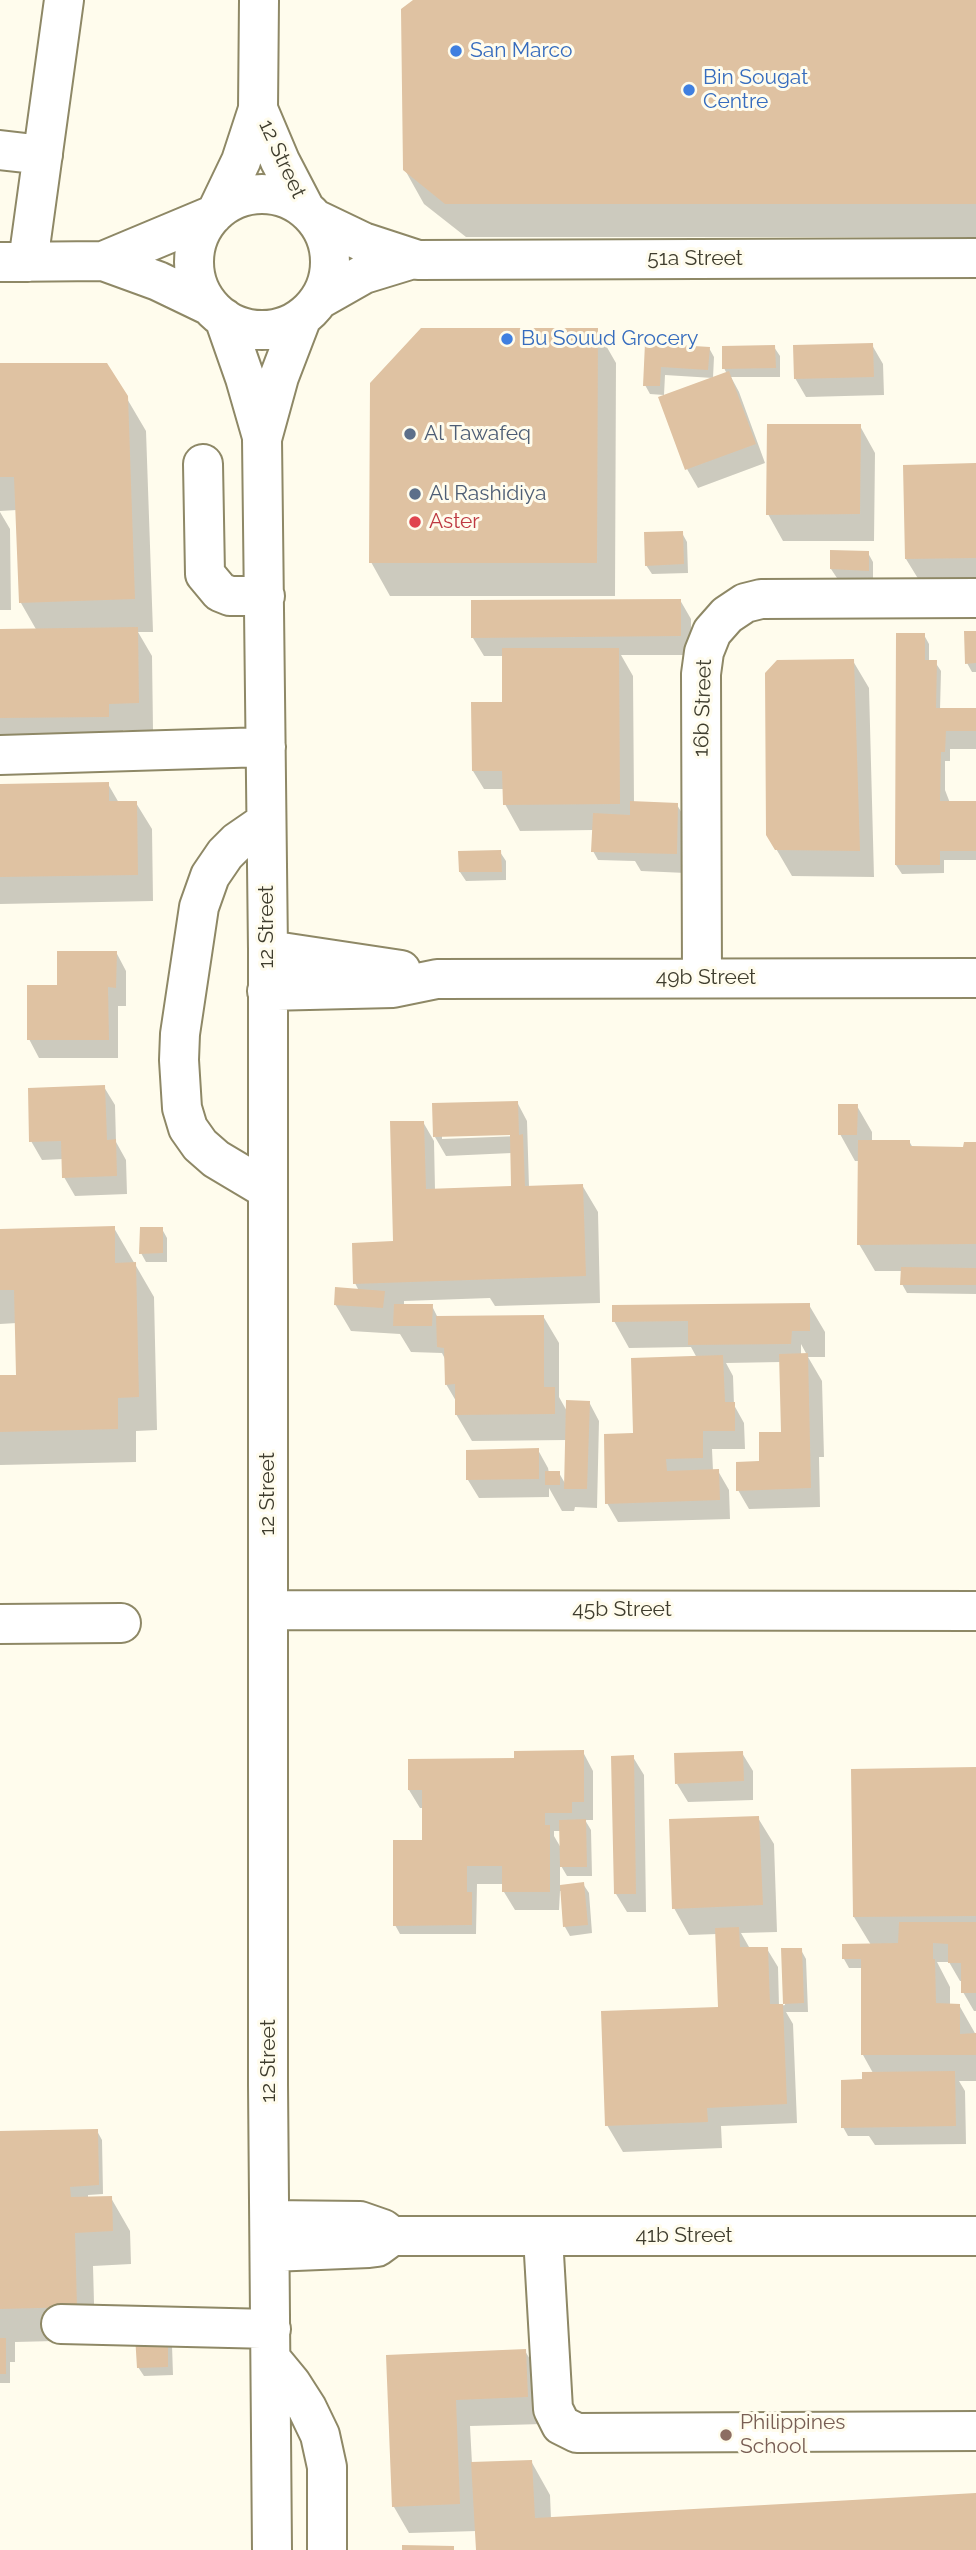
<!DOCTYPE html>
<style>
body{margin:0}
canvas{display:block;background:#fffced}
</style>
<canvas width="976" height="2550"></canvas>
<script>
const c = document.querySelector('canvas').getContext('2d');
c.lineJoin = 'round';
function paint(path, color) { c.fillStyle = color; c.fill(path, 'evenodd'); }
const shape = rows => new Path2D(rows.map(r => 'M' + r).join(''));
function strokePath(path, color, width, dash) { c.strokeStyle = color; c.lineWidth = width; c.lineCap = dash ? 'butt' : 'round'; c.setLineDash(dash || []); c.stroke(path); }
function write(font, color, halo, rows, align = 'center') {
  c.font = font + ' Raleway,sans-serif'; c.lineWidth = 6; c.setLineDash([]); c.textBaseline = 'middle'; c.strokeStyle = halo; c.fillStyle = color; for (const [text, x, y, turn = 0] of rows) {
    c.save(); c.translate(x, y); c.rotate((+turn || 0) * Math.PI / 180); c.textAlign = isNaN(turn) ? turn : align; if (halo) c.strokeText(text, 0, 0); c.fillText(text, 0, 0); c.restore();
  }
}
const shadow = shape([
 [416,0,976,0,976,237,466,237,424,204,405,170],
 [597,330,616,363,615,596,390,596,371,562],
 [647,345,709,348,714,357,713,378,665,375,664,395,650,394,645,385],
 [872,345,883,364,884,395,806,397,795,378],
 [774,347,780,356,780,377,731,377,739,392,765,463,698,488,687,469,727,374,724,368],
 [0,365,126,397,146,431,153,632,138,632,152,656,153,730,123,730,123,743,0,745,0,631,37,631,21,603,17,510,0,511],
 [860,426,875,453,874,541,783,541,768,514],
 [976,465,976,584,922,585,906,559],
 [0,512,10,529,11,610,0,610],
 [682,533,687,542,688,573,652,574,646,565],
 [868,553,873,562,873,579,837,578,831,569],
 [680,600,691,619,691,655,621,655,633,676,634,803,677,805,688,823,686,873,641,871,635,861,598,860,593,851,594,830,520,831,505,804,504,789,484,789,473,771,504,704,504,656,484,656,473,638],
 [976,632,976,672,972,672,967,663],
 [924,635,929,644,929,662,935,662,941,671,940,710,976,710,976,749,950,749,950,761,945,761,945,790,950,803,976,803,976,860,944,860,944,873,902,874,896,865],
 [853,661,869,688,874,877,792,876,768,835],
 [108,784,119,803,136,803,152,829,153,901,0,904,0,786],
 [500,852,506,861,506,880,466,881,460,872],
 [116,952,126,971,126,1006,118,1006,118,1058,39,1058,29,1039,59,986],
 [104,1087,115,1105,116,1142,126,1160,127,1194,75,1196,64,1177,64,1159,42,1160,31,1141],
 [517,1102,527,1121,529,1187,582,1185,598,1212,600,1303,495,1306,490,1298,404,1301,404,1306,432,1306,438,1318,543,1316,559,1343,559,1397,568,1413,589,1402,599,1421,597,1508,575,1507,574,1511,562,1511,549,1488,549,1497,479,1498,468,1480,538,1450,548,1468,549,1473,559,1473,566,1485,567,1440,472,1441,456,1414,456,1401,446,1384,446,1361,442,1353,411,1352,400,1334,351,1331,335,1304,359,1291,355,1283,395,1243,423,1122,434,1141,435,1190,514,1188,512,1153,446,1156,435,1137],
 [518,1133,519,1136,442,1139,442,1135],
 [857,1106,872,1132,872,1142,909,1141,913,1148,965,1148,976,1144,976,1294,907,1293,902,1284,903,1271,875,1271,859,1244,859,1161,855,1161,840,1134],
 [114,1228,154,1297,157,1430,136,1431,136,1462,0,1465,0,1377,18,1376,17,1323,0,1324,0,1231],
 [162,1229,167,1238,167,1262,146,1262,141,1253],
 [809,1305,825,1332,825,1357,808,1357,822,1381,824,1457,819,1457,820,1507,749,1509,738,1490,782,1433,781,1362,726,1363,733,1376,734,1405,744,1423,745,1449,712,1449,713,1471,718,1471,729,1490,730,1519,618,1522,607,1503,635,1434,697,1358,691,1347,629,1348,614,1321],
 [801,1344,807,1355,801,1355],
 [583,1752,593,1771,593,1820,585,1820,591,1830,592,1876,567,1876,560,1864,560,1886,583,1884,589,1893,592,1933,570,1936,565,1927,562,1891,560,1891,559,1910,515,1910,504,1892,504,1884,477,1884,476,1934,400,1934,395,1925,423,1842,423,1808,420,1808,409,1790,516,1760],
 [554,1831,561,1831,561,1848,554,1836],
 [742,1753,753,1771,753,1800,688,1802,677,1784],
 [633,1757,644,1775,646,1912,627,1912,616,1894],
 [976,1768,976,2011,974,2011,963,1992,963,1981,960,1981,949,1962,937,1962,950,1987,950,2005,959,2005,976,2035,976,2081,959,2081,965,2091,966,2144,875,2145,869,2136,848,2136,843,2127,861,2081,873,2073,863,2055,863,1968,849,1968,844,1959,871,1945,854,1917],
 [758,1818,774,1844,777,1932,741,1933,749,1947,767,1949,778,1967,779,2006,785,2005,783,1950,801,1950,806,1959,808,2012,786,2012,793,2024,797,2123,721,2126,722,2148,623,2152,607,2125,719,2008,717,1934,689,1935,674,1908],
 [97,2131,102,2140,103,2194,88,2195,88,2199,111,2198,130,2231,131,2264,93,2266,95,2340,15,2342,15,2362,10,2362,10,2383,0,2383,0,2133],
 [137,2337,172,2345,173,2375,144,2376,138,2367],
 [525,2351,541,2377,543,2424,470,2426,472,2464,531,2461,550,2495,551,2519,976,2495,976,2550,478,2550,477,2531,409,2533,394,2507,388,2357]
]);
const building = shape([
 [413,0,976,0,976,204,445,204,403,170,401,9],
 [421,328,598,328,597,563,369,563,370,383],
 [645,343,710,347,708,370,661,367,660,386,643,386],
 [873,343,874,377,794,379,793,345],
 [775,345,776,368,722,369,722,346],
 [0,363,107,363,128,396,135,599,19,603,14,477,0,477],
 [729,371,756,444,685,470,658,397],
 [767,424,861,424,860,514,766,515],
 [976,463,976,558,905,559,903,465],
 [683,531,684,564,645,566,644,532],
 [830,550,869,551,869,571,830,569],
 [681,599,681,636,471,638,471,600],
 [138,627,139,703,109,704,109,717,0,718,0,629],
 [964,631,976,631,976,663,965,664],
 [896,633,925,633,925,660,937,660,936,708,976,708,976,731,946,731,945,752,941,752,940,801,976,801,976,851,940,851,940,865,895,865],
 [502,648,619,648,620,804,503,805,502,771,472,771,471,702,502,702],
 [854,659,860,851,775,850,766,835,765,673,777,660],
 [109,782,109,801,137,801,138,875,0,877,0,784],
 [630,801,678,803,677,854,591,852,593,813,630,815],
 [501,850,502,872,459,872,458,851],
 [57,951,117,951,116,988,108,987,109,1040,27,1040,27,985,57,985],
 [105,1085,107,1140,116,1139,117,1176,62,1178,61,1141,29,1142,28,1088],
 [518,1101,519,1135,523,1134,525,1186,583,1184,586,1276,353,1284,352,1243,393,1241,390,1121,424,1121,426,1189,511,1186,510,1135,433,1137,432,1103],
 [838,1104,858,1104,857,1135,838,1135],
 [858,1140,910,1140,910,1146,963,1147,964,1142,976,1142,976,1244,857,1245],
 [115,1226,115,1263,136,1262,139,1397,118,1398,118,1429,0,1432,0,1375,16,1375,14,1290,0,1290,0,1229],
 [140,1227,163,1227,163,1253,139,1254],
 [901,1267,976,1268,976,1285,900,1285],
 [335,1287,385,1291,383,1308,334,1305],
 [810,1303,810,1331,792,1331,791,1344,688,1345,688,1321,612,1322,612,1305],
 [394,1304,433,1304,432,1326,393,1326],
 [544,1315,544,1387,555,1387,555,1414,455,1415,455,1384,445,1385,444,1348,437,1347,436,1316],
 [808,1353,811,1488,736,1491,736,1462,759,1461,759,1432,781,1432,779,1354],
 [723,1355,725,1402,735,1402,735,1431,703,1431,703,1458,666,1459,667,1471,719,1469,720,1500,605,1504,604,1434,633,1433,631,1358],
 [566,1400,590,1401,587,1489,564,1489],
 [539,1448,539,1479,466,1480,466,1450],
 [545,1471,560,1471,560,1485,545,1485],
 [584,1750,584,1802,572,1802,572,1813,545,1813,545,1825,550,1825,550,1892,502,1892,502,1866,467,1866,467,1892,472,1892,472,1925,393,1926,393,1840,422,1840,422,1790,408,1790,408,1759,514,1758,514,1751],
 [743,1751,744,1781,675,1784,674,1753],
 [634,1755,636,1894,614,1894,611,1756],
 [976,1767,976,1916,853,1917,851,1769],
 [759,1816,763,1905,672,1909,669,1819],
 [586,1819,587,1867,560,1867,559,1820],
 [584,1882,588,1925,563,1927,560,1885],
 [899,1922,976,1922,976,1993,961,1993,961,1963,948,1963,948,1944,933,1943,933,1959,935,1959,936,2003,960,2004,960,2034,976,2033,976,2055,861,2055,861,1959,842,1959,842,1944,898,1943],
 [739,1927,740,1947,768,1947,770,2004,783,2004,787,2104,707,2108,708,2122,605,2126,601,2011,718,2007,715,1928],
 [781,1948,802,1948,804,2003,783,2004],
 [955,2071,956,2126,841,2128,841,2080,862,2079,862,2072],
 [98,2129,99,2185,70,2187,71,2197,112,2196,113,2231,75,2233,77,2307,0,2309,0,2131],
 [168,2334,168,2367,137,2368,135,2335],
 [0,2338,6,2338,6,2374,0,2374],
 [526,2349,528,2397,456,2400,460,2504,392,2507,386,2355],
 [532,2460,535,2518,976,2493,976,2550,476,2550,471,2462],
 [402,2545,454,2546,454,2550,402,2550]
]);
const minor = shape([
 [258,109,280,161,305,209],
 [0,150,43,155],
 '194 262a68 68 0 1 1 136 0a68 68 0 1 1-136 0Z',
 [217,211,241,161,258,109,259,0],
 [315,219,363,242,418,260,976,258],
 [103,261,213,215],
 [0,262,103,261,158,281,210,306],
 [28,262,64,0],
 [320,299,364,274,413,259],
 [224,318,245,378,262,437],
 [203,464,205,574,220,592,230,596,265,596],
 [0,755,266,747],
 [266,822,237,842,225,854,210,876,199,907,180,1034,179,1060,182,1108,188,1128,200,1145,216,1159,268,1190],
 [268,950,401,970],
 [702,978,701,674,704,652,712,632,727,615,745,603,761,599,976,598],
 [267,991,393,988,437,979,976,978],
 [269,1610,976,1611],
 [0,1624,121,1623],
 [270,2220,360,2221,383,2229,392,2236],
 [543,2237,553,2409,561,2425,577,2433,976,2431],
 [271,2252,369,2248,377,2247,392,2236,976,2236],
 [61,2324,271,2329],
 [272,2360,291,2383,307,2408,320,2435,327,2467,327,2550],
 [272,2550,268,2084,268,950,262,439,279,377,302,317]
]);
const markers = [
 [456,51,7,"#3f7fe0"],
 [689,90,7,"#3f7fe0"],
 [507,339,7,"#3f7fe0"],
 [410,434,7,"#5c6f8a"],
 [415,494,7,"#5c6f8a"],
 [415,522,7,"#e0444e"],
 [726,2435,7,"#8d6e63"]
];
const shopNames = [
 ["San Marco",470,51],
 ["Bin Sougat",703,78],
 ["Centre",703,102],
 ["Bu Souud Grocery",521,339]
];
const streetNames = [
 ["12 Street",282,159,65],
 ["51a Street",695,259],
 ["16b Street",703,708,-88],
 ["12 Street",267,927,-90],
 ["49b Street",706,978],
 ["12 Street",268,1494,-90],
 ["45b Street",622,1610],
 ["12 Street",269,2061,-90],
 ["41b Street",684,2236]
];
const serviceNames = [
 ["Al Tawafeq",424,434],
 ["Al Rashidiya",429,494]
];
const healthNames = [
 ["Aster",429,522]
];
const educationNames = [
 ["Philippines",740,2423],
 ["School",740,2447]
];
paint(shadow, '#0003');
paint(building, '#dfc2a2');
strokePath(minor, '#8e8866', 42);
strokePath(minor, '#fff', 38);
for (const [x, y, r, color] of markers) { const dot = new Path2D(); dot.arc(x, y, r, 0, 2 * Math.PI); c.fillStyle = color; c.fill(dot); strokePath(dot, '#fffced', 2.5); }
write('21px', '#366cbe', '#fffced', shopNames, 'left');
write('21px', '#3f3d2e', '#fffced', streetNames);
write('21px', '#4e5e75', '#fffced', serviceNames, 'left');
write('21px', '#be3a42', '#fffced', healthNames, 'left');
write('21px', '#785e54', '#fffced', educationNames, 'left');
</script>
